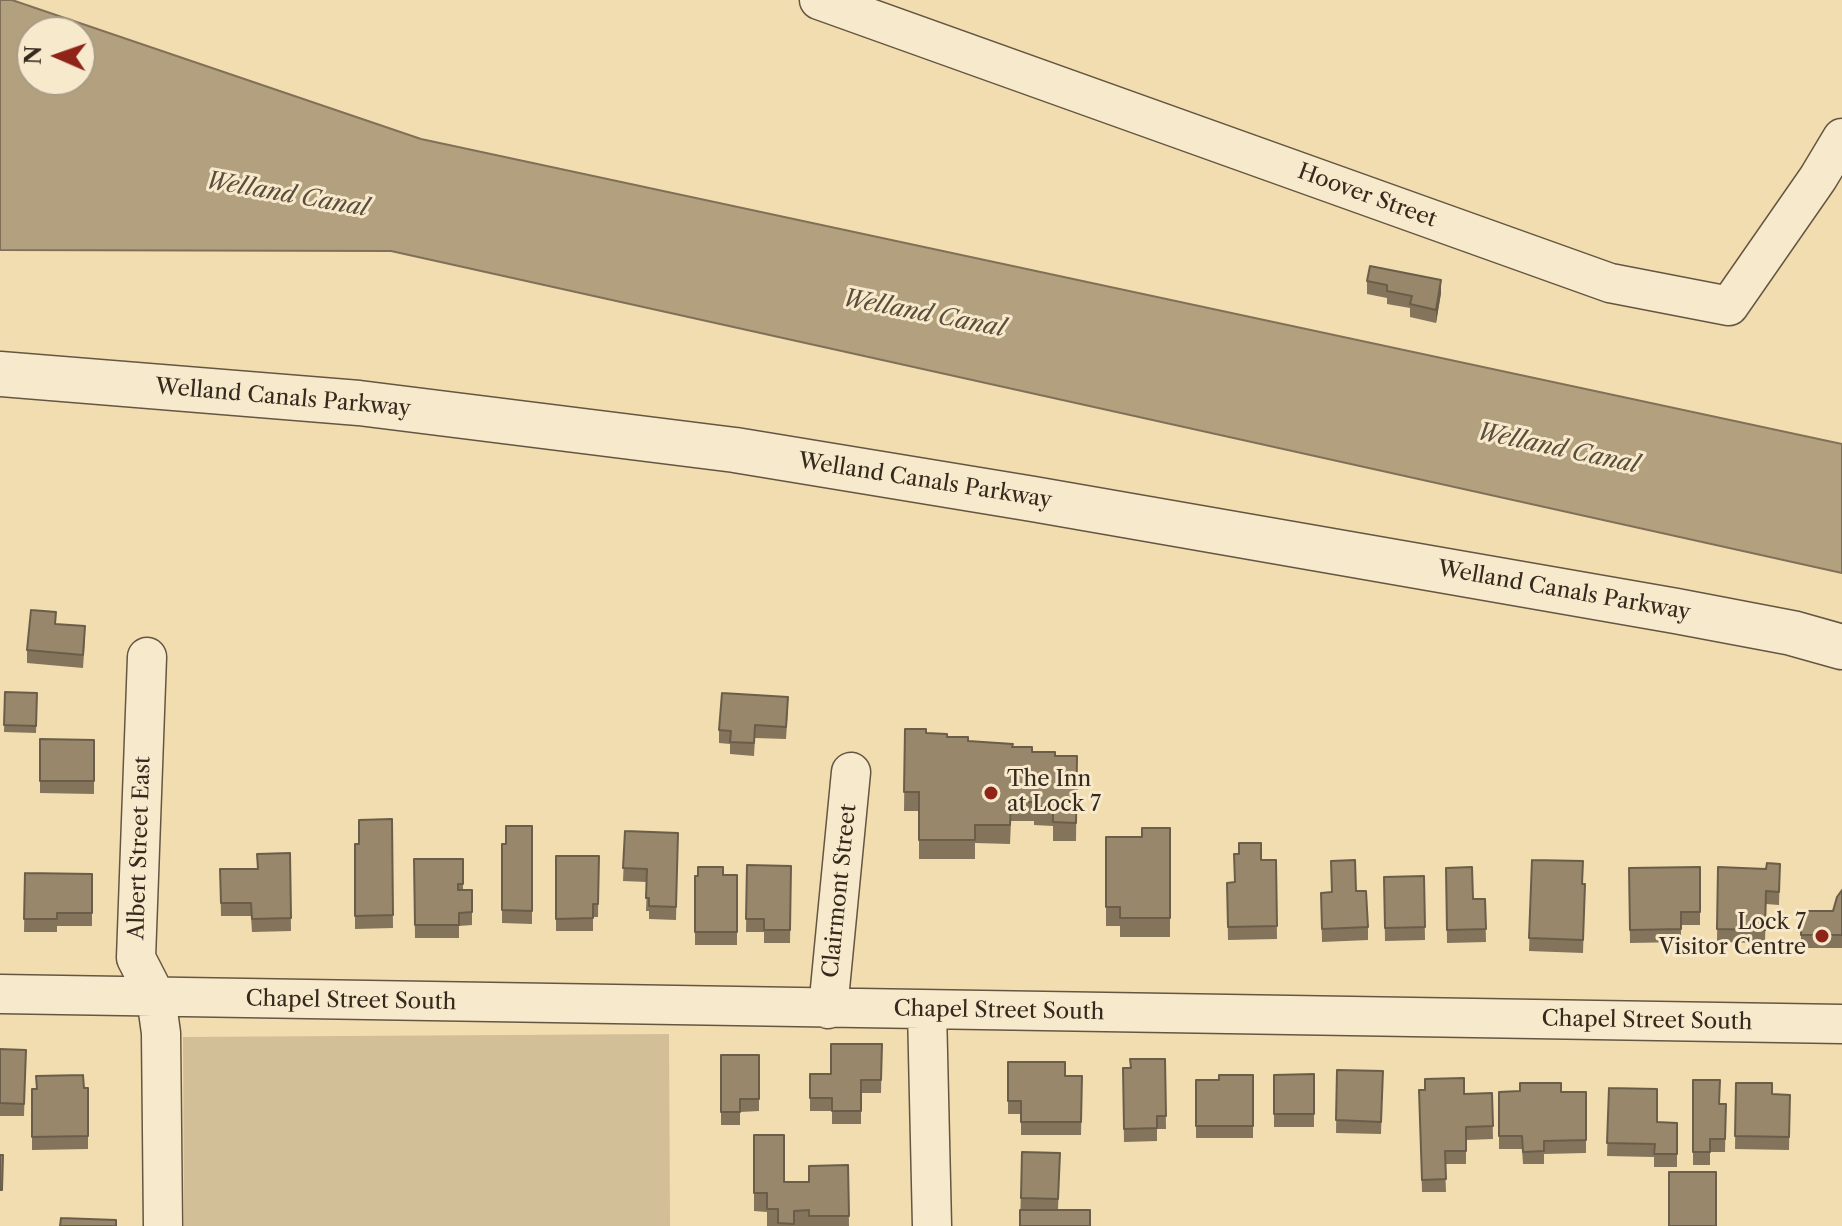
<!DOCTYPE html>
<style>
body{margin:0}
#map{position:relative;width:1842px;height:1226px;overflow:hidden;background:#f2ddb0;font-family:"Libre Caslon Text",serif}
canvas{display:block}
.north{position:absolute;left:16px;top:16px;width:80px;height:80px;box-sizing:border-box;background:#f7e9cc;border:2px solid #aa9c86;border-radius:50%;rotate:272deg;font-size:22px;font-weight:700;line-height:32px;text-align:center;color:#36291e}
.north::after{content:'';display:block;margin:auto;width:28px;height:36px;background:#8f2418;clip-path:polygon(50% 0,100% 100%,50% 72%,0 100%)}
</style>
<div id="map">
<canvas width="1842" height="1226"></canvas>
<div class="north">N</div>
</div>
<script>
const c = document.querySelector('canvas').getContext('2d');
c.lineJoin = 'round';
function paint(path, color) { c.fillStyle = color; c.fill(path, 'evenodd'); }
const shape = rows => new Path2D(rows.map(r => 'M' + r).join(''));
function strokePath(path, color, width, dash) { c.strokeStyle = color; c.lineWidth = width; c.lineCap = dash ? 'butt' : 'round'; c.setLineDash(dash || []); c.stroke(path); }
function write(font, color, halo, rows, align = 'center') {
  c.font = font + ' "Libre Caslon Text",serif'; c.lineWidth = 6; c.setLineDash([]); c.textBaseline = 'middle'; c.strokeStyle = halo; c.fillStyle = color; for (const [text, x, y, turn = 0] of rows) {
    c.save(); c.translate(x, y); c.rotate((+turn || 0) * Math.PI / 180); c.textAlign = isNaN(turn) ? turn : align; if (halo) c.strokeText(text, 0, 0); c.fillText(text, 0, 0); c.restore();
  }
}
const green = shape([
 [669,1034,670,1226,184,1226,183,1037]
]);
const water = shape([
 [0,0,12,0,421,139,1842,444,1842,573,391,251,0,250,0,0],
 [32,32,80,32,80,80,32,80,32,32]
]);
const minor = shape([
 [819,0,1610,283,1729,306,1818,178,1842,138],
 [147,657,136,958,156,997,161,1033,163,1226],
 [0,994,1842,1024],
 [828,1009,851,772],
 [927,1010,932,1226]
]);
const tertiary = shape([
 [0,374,359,403,735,450,1033,499,1676,611,1792,633,1842,647]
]);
const wall = shape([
 [1367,281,1441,293,1436,323,1410,317,1410,308,1387,304,1387,298,1367,294],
 [56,624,85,639,83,668,27,663,27,650],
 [5,692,37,693,36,733,4,732],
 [788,710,786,739,755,738,754,756,730,754,730,744,719,743,719,730],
 [905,729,968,741,1012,747,1055,756,1077,756,1076,841,1053,841,1053,826,1034,825,1034,821,1011,821,1010,844,975,843,975,859,919,859,919,811,904,811],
 [40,739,94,740,94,794,40,793],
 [392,819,393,928,355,929,355,844,359,844],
 [532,826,532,924,502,923,502,844,506,844],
 [1170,828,1170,937,1120,937,1120,926,1106,926,1106,837,1142,837],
 [625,831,678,833,676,920,649,919,649,911,646,911,647,882,623,881],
 [290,853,291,931,252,932,251,916,221,916,220,869,257,869],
 [556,856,599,856,598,917,593,917,593,931,556,931],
 [414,859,463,859,463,890,472,890,472,925,459,926,459,938,415,938],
 [1261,860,1276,860,1277,939,1228,940,1227,883,1234,882],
 [1532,860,1583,884,1585,884,1583,953,1529,951],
 [1780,864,1779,905,1766,904,1765,943,1717,942,1718,867,1766,869],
 [747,865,791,866,790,943,764,943,764,932,746,932],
 [1700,867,1700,925,1681,925,1681,942,1630,943,1629,868],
 [1446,868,1473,899,1485,899,1486,942,1447,943],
 [25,873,92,874,92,926,57,926,57,932,24,932],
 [723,875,737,875,737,945,695,945,695,876],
 [1424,876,1425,940,1385,941,1384,877],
 [1842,890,1842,948,1801,948,1801,911,1833,911],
 [1356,891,1368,927,1368,940,1322,942,1321,893],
 [882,1044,881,1093,861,1093,861,1124,832,1124,832,1111,810,1111,810,1074,831,1074],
 [0,1049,26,1050,24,1116,0,1116],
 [721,1055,759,1055,759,1111,740,1112,740,1125,721,1125],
 [1165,1059,1166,1129,1157,1129,1157,1141,1124,1142,1123,1068,1131,1068],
 [1008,1062,1065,1076,1082,1076,1081,1135,1021,1135,1021,1114,1008,1114],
 [1337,1070,1383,1071,1381,1134,1336,1133],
 [1314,1074,1314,1127,1274,1127,1274,1075],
 [1253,1075,1253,1138,1196,1138,1196,1080,1219,1080],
 [1693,1080,1720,1104,1726,1104,1725,1152,1710,1152,1710,1165,1693,1165],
 [1736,1083,1772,1094,1790,1095,1789,1150,1735,1149],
 [88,1088,88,1149,32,1150,32,1089],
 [1609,1088,1657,1122,1677,1123,1677,1167,1654,1167,1654,1157,1607,1156],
 [1419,1090,1464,1094,1492,1093,1493,1139,1466,1140,1466,1164,1445,1164,1446,1192,1422,1192],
 [1499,1092,1586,1092,1586,1153,1544,1154,1544,1164,1523,1164,1522,1149,1499,1149],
 [754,1135,784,1182,809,1182,848,1165,849,1226,767,1226,767,1212,754,1211],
 [1022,1152,1060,1153,1058,1210,1020,1226]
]);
const shadedWall = shape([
 [1441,280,1441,293,1436,323,1436,310]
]);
const building = shape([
 [1370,266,1441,280,1436,310,1410,304,1412,296,1387,291,1387,285,1367,281,1370,266],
 [31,610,56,612,55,624,85,626,83,655,27,650,31,610],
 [5,692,37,693,36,726,4,725,5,692],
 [722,693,788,697,786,727,755,725,754,743,730,742,731,731,719,730,722,693],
 [905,729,926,729,926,733,947,734,947,737,968,737,968,741,1013,744,1012,747,1032,747,1032,752,1055,752,1055,756,1077,756,1076,823,1053,822,1053,807,1034,806,1034,802,1011,802,1010,825,975,825,975,840,919,840,919,792,904,792,905,729],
 [40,739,94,740,94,781,40,781,40,739],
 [392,819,393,915,355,916,355,844,359,844,359,820,392,819],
 [506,826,532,826,532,911,502,910,502,844,506,844,506,826],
 [1142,828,1170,828,1170,918,1120,918,1120,907,1106,907,1106,837,1142,837,1142,828],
 [625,831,678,833,676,907,649,906,649,898,646,898,647,869,623,868,625,831],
 [1239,843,1261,843,1261,860,1276,860,1277,926,1228,927,1227,883,1235,882,1234,854,1239,854,1239,843],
 [290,853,291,918,252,919,251,903,221,903,220,869,258,869,257,854,290,853],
 [556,856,599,856,598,904,593,904,593,918,556,919,556,856],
 [414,859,463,859,463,884,458,884,458,890,472,890,472,912,459,913,459,925,415,925,414,859],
 [1355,860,1356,891,1366,891,1368,927,1322,929,1321,893,1332,892,1331,861,1355,860],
 [1532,860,1583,861,1582,884,1585,884,1583,940,1529,938,1532,860],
 [1767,863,1780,864,1779,892,1766,891,1765,930,1717,929,1718,867,1766,869,1767,863],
 [747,865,791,866,790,930,764,930,764,919,746,919,747,865],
 [698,867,723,867,723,875,737,875,737,932,695,932,695,876,698,876,698,867],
 [1472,867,1473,899,1485,899,1486,929,1447,930,1446,868,1472,867],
 [1700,867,1700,912,1681,912,1681,929,1630,930,1629,868,1700,867],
 [25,873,92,874,92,913,57,913,57,919,24,919,25,873],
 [1424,876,1425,927,1385,928,1384,877,1424,876],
 [1842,890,1842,935,1801,935,1801,911,1833,911,1837,897,1842,890],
 [831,1044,882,1044,881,1080,861,1080,861,1111,832,1111,832,1098,810,1098,810,1074,831,1074,831,1044],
 [0,1049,26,1050,24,1104,0,1103,0,1049],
 [721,1055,759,1055,759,1099,740,1099,740,1112,721,1112,721,1055],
 [1130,1059,1165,1059,1166,1116,1157,1116,1157,1128,1124,1129,1123,1068,1131,1068,1130,1059],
 [1008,1062,1065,1062,1065,1076,1082,1076,1081,1122,1021,1122,1021,1101,1008,1101,1008,1062],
 [1337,1070,1383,1071,1381,1122,1336,1120,1337,1070],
 [1314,1074,1314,1114,1274,1114,1274,1075,1314,1074],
 [83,1075,84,1088,88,1088,88,1136,32,1137,32,1089,37,1089,36,1076,83,1075],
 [1219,1075,1253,1075,1253,1126,1196,1126,1196,1080,1219,1080,1219,1075],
 [1464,1078,1464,1094,1492,1093,1493,1126,1466,1127,1466,1151,1445,1151,1446,1179,1422,1180,1419,1090,1425,1090,1425,1079,1464,1078],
 [1693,1080,1720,1080,1719,1104,1726,1104,1725,1139,1710,1139,1710,1152,1693,1152,1693,1080],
 [1520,1083,1561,1083,1561,1092,1586,1092,1586,1140,1544,1141,1544,1151,1523,1152,1522,1136,1499,1136,1499,1092,1520,1091,1520,1083],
 [1736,1083,1772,1083,1772,1094,1790,1095,1789,1137,1735,1136,1736,1083],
 [1609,1088,1657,1089,1657,1122,1677,1123,1677,1154,1654,1154,1655,1144,1607,1143,1609,1088],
 [754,1135,784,1135,784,1182,809,1182,809,1166,848,1165,849,1216,809,1216,809,1210,794,1211,794,1224,778,1223,778,1209,767,1209,767,1193,754,1193,754,1135],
 [1022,1152,1060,1153,1058,1199,1021,1198,1022,1152],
 [0,1155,3,1155,2,1190,0,1190,0,1155],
 [1669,1172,1716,1172,1716,1226,1669,1226,1669,1172],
 [1020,1210,1090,1210,1090,1226,1020,1226,1020,1210],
 [61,1218,116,1220,116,1226,60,1226,61,1218]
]);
const markers = [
 [991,793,8,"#8f2418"],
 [1822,936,8,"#8f2418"]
];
const streetNames = [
 ["Hoover Street",1367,196,20],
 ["Welland Canals Parkway",283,398,5],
 ["Welland Canals Parkway",925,481,9],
 ["Welland Canals Parkway",1564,591,10],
 ["Albert Street East",140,848,-88],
 ["Clairmont Street",840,891,-84],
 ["Chapel Street South",351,1001,1],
 ["Chapel Street South",999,1011,1],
 ["Chapel Street South",1647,1021,1]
];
const poiNames = [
 ["The Inn",1007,780],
 ["at Lock 7",1007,805],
 ["Lock 7",1806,923,"right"],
 ["Visitor Centre",1806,948,"right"]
];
const waterNames = [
 ["Welland Canal",287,195,10],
 ["Welland Canal",924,314,11],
 ["Welland Canal",1558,449,12]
];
paint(green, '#d2be97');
paint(water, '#b2a07e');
strokePath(water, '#807058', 2);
strokePath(minor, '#655642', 41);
strokePath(tertiary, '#655642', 47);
strokePath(minor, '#f7e9cc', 38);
strokePath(tertiary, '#f7e9cc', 44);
paint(wall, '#83745b');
paint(shadedWall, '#6a5e4a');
paint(building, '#98876a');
strokePath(building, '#6a5e4a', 2);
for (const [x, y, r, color] of markers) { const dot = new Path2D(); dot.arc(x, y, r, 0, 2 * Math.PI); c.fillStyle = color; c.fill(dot); strokePath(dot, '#f7e9cc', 3); }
write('22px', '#36291e', '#f7e9cc', streetNames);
write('22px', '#36291e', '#f7e9cc', poiNames, 'left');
write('italic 24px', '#5b4d3b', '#f7e9cc', waterNames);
</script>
